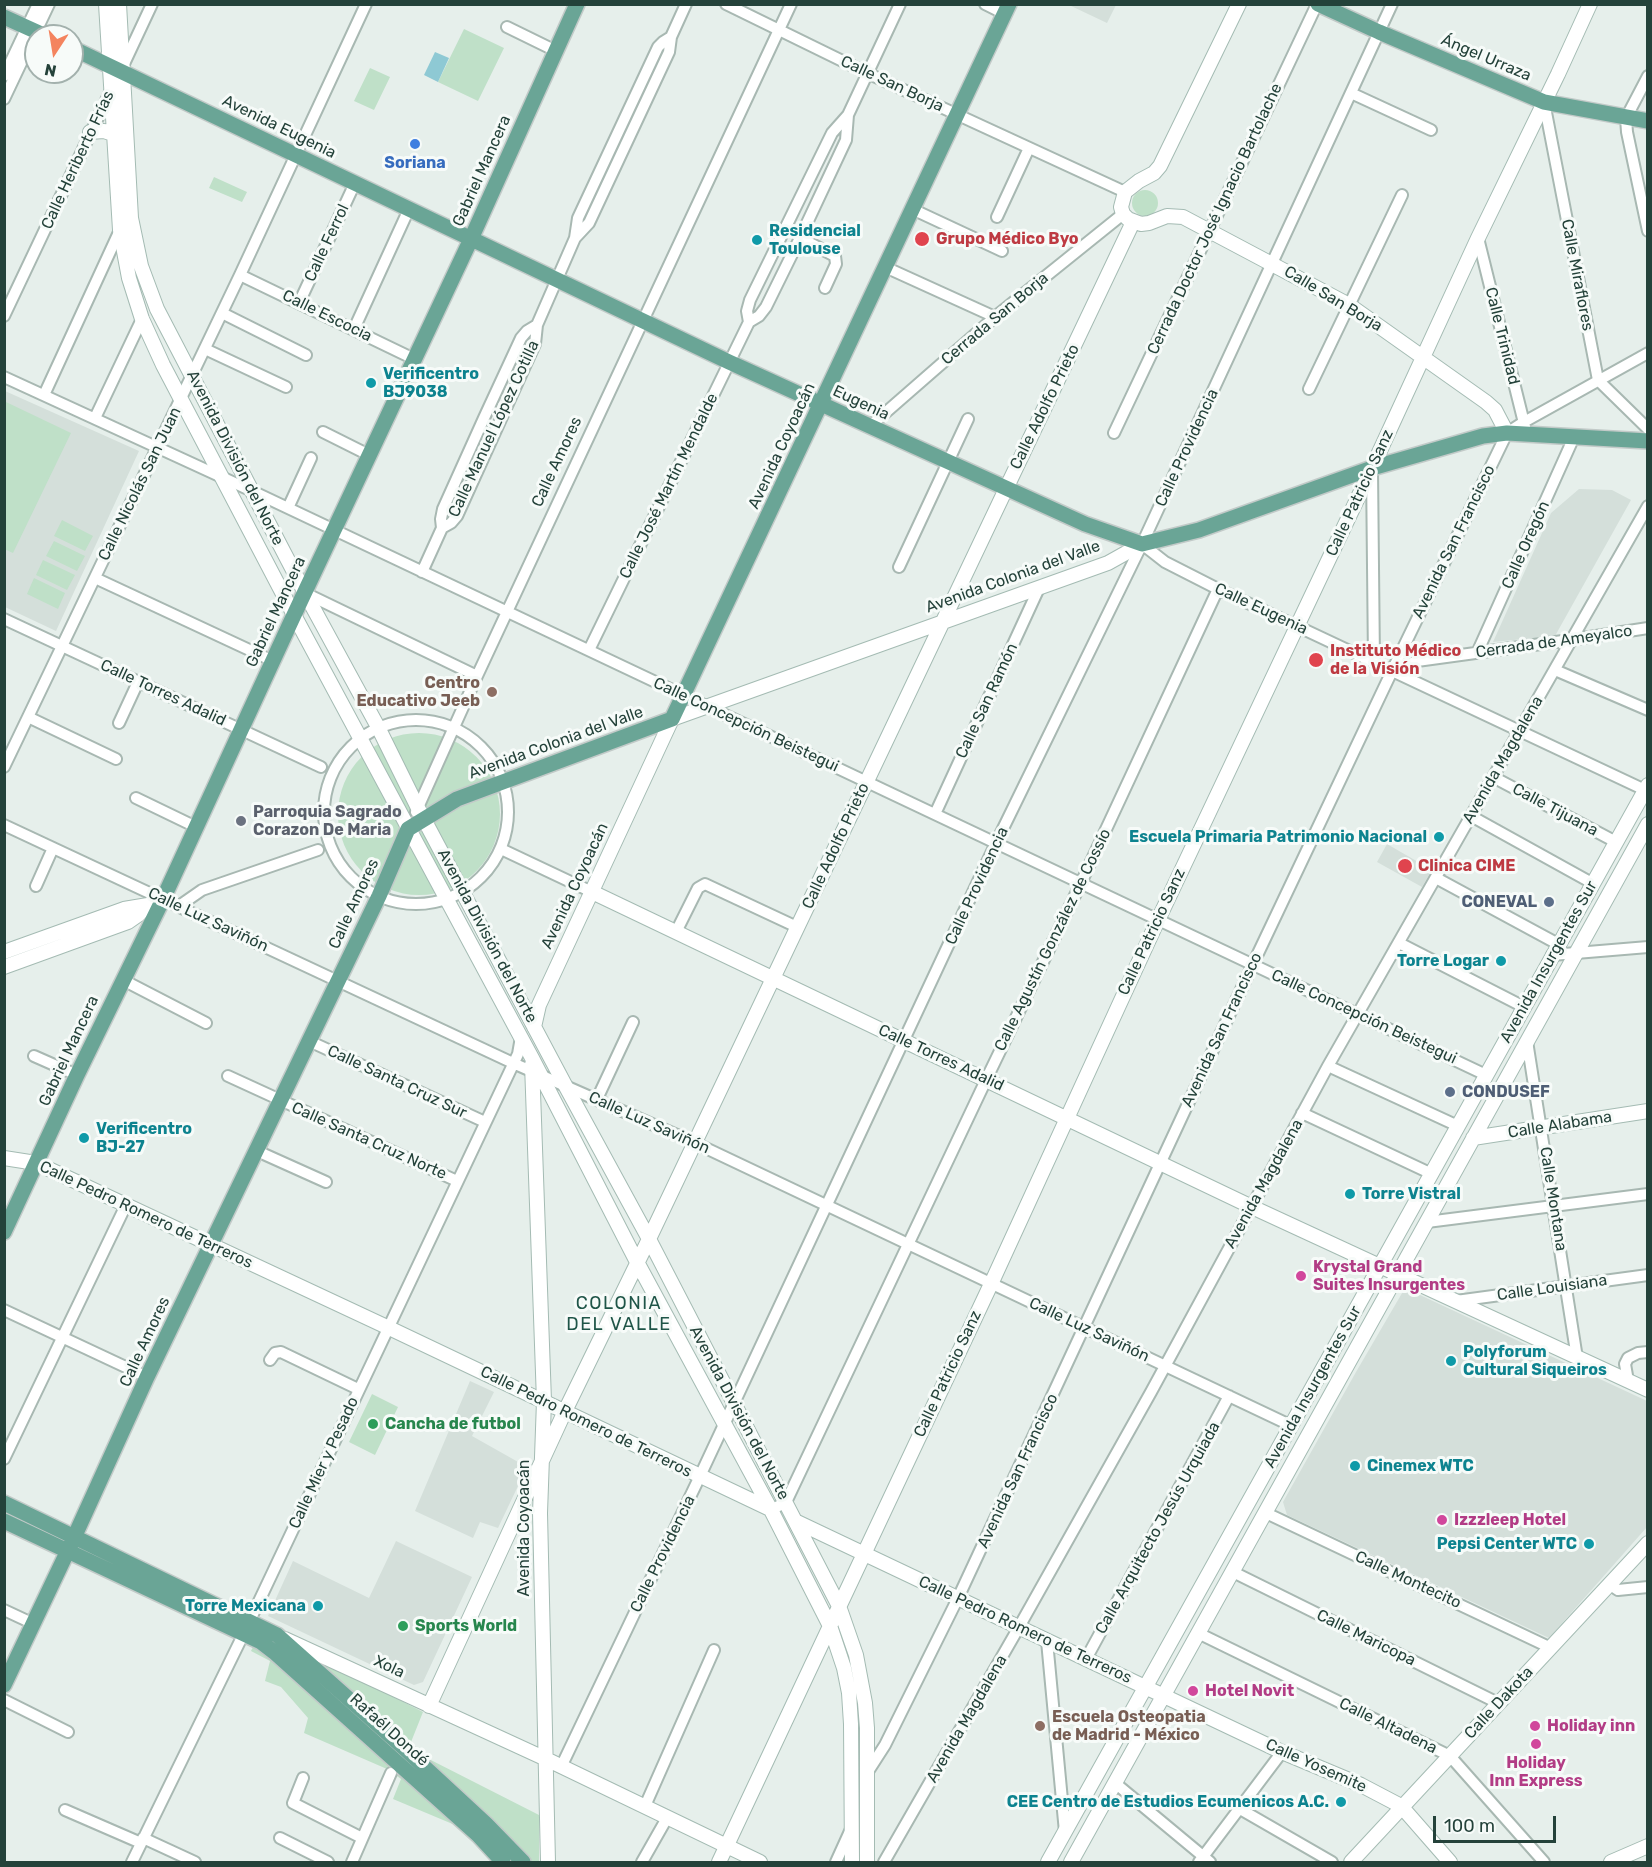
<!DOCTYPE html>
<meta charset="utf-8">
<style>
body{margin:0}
#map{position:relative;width:1652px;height:1867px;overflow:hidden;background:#e6efeb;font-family:Rubik,sans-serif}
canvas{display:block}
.frame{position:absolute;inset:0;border:6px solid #24423a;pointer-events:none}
.north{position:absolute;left:24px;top:24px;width:60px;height:60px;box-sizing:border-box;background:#f7fbf9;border:2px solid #a3b1ad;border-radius:50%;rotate:192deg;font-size:16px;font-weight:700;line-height:24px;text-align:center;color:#24423a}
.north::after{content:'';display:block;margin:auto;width:21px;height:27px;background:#f4845f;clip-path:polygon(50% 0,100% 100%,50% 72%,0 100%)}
.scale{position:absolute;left:1433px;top:1816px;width:123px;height:27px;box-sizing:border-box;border:3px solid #24423a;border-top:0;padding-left:8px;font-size:18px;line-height:21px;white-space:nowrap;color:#24423a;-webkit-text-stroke:4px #f7fbf9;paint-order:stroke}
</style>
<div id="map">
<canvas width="1652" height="1867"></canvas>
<div class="frame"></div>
<div class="north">N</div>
<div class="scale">100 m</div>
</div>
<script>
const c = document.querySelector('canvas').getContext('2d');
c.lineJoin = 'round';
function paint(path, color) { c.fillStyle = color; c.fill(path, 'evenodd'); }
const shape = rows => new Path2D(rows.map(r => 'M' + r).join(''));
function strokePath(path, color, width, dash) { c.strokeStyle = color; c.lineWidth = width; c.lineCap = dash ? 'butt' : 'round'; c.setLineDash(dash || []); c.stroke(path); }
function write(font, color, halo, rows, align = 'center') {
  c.font = font + ' Rubik,sans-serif'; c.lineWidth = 6; c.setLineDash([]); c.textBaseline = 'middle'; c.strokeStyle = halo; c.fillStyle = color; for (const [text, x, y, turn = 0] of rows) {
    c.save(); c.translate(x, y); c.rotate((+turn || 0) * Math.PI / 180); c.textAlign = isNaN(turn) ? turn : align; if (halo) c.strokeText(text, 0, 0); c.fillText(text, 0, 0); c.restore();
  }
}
const built = shape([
 [1069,5,1116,4,1116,5,1107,23],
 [5,391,139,451,56,631,5,607],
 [1579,489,1612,490,1631,500,1555,636,1493,642,1551,513],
 [1387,844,1432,870,1422,887,1377,862],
 [1405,1288,1647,1401,1647,1527,1549,1638,1287,1515,1283,1502,1356,1372],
 [470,1381,494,1392,472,1436,527,1467,498,1528,480,1522,473,1538,415,1511],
 [396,1541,472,1577,423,1682,414,1685,268,1616,293,1561,369,1598]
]);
const green = shape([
 [464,29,504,48,478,101,438,82],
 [370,68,390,77,374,110,354,101],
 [214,177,247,192,242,202,209,188],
 '1132 203a13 13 0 1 1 26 0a13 13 0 1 1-26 0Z',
 [6,402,71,433,13,553,4,549,4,406],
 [62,520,93,536,85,551,54,536],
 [54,541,85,556,77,571,46,556],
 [43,560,75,575,67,590,36,575],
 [34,578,65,593,58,609,27,594],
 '338 814a81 81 0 1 1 162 0a81 81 0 1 1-162 0Z',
 [372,1394,398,1407,375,1455,349,1442],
 [255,1643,474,1833,393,1799,401,1779,387,1769,304,1733,308,1718,281,1687,265,1681,270,1661,251,1651],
 [297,1648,423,1712,411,1742,419,1754,539,1815,539,1862,529,1862]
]);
const water = shape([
 [435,52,449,58,438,82,424,75]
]);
const street = shape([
 [726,4,867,73,1125,192],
 [985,4,1005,14],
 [507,27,556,51],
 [123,66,152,4],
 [4,76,38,4],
 [1648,76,1626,118,1627,132,1648,231],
 [1351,93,1431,130],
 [4,99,49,4],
 [1544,102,1598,380,1648,429],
 [912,209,1002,251],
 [997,217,1029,148],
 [575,238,589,223,669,52,671,37,686,4],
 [800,238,835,256,836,264,825,288],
 [1478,238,1525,427],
 [885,267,995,317],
 [240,275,414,359],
 [299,303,355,183],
 [222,313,306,355],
 [4,316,112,88],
 [749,322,759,316,766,307,800,238,846,140,848,115],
 [354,329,409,209],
 [205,349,286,387],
 [4,377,252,491,1486,1075],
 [1309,389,1402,195],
 [44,395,120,230],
 [95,418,142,319],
 [869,427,995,317,1123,214],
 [323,432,369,455],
 [1114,433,1317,4],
 [1372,470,1374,662],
 [288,508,311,458],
 [442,528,451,523,457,516,535,344,537,325,575,238,578,218,658,47,663,42,671,37],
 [1142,544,1165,562,1218,589,1645,790],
 [899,567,968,419],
 [422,572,442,528,441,519,443,509,484,418,521,338,527,331,537,325],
 [95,578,273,661],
 [305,593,477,676],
 [4,619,321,767],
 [589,650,749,322,747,311,750,300,832,133,848,115,900,4],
 [1477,653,1574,437],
 [1555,670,1648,710],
 [1392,671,1417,661,1570,640,1648,628],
 [28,717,116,759],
 '324 812a92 92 0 1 1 184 0a92 92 0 1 1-184 0Z',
 [119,723,138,682],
 [4,767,240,275,366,4],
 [1493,777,1616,842],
 [136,798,196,827],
 [416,812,477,676,791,4],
 [935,814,1039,588],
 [1471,816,1592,883],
 [4,825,513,1063,695,1143,1292,1426],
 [501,849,592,892],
 [1436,878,1558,944],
 [36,886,53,848],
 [179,906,202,890,318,850],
 [676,932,698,888,705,884,797,927],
 [1399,943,1524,1007],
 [1552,955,1648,947],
 [123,980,206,1023],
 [309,1041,485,1122],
 [1527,1041,1577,1358],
 [34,1056,77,1075],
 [1328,1066,1458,1126],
 [228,1076,457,1181],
 [597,1099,633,1022],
 [1302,1113,1432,1174],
 [257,1151,326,1182],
 [1427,1222,1648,1194],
 [1456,1301,1648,1275],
 [4,1310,147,1377],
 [270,1360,275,1353,281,1352,358,1389],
 [1628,1381,1625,1364,1628,1358,1638,1353,1648,1352],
 [4,1459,126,1205],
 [771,1510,786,1502,986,1080,1081,883,1218,589],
 [1266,1513,1551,1648],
 [1233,1572,1498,1703],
 [1609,1584,1618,1590,1648,1587],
 [4,1610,34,1624],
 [1198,1633,1450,1756,1544,1862],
 [1047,1641,1065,1832],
 [1086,1659,1229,1396],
 [4,1700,68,1732],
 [561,1767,700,1476,996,843,1142,544,1392,4],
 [867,1773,885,1745,958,1598,1253,964,1392,671,1507,433,1524,422,1648,353],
 [303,1778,293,1803,362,1838],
 [1115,1783,1210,1862],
 [645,1806,714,1650],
 [1240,1809,1332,1862],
 [65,1810,141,1843],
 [143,1838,195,1862],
 [280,1838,328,1862],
 [132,1862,244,1633,518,1054,521,1037],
 [352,1862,391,1773],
 [642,1862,667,1818],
 [836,1862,851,1829],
 [884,1862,1019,1627,1151,1392,1328,1066,1648,506],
 [1199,1862,1282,1752]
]);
const secondary = shape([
 [106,4,120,230,129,278,142,319,163,365,294,615,532,1058,637,1262,771,1510,830,1626,844,1668,849,1693,851,1724,852,1862],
 [119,4,131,218,141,266,157,309,305,593,378,727,418,808,565,1085,649,1239,839,1606,856,1655,865,1703,867,1728,867,1862],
 [1239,4,1160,166,1154,173,1139,181,1125,192,1121,207,1123,214,1128,219,1141,224,1149,223,1167,216,1183,217,1349,305,1486,402,1495,410,1507,433],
 [90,132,104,131,113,134],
 [592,892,1252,1207,1648,1390],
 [4,952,124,909,148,905,163,899],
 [4,967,128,922,138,915,148,905],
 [534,1027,539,1005,672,719,1108,563,1142,544],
 [532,1064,544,1401,540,1513,548,1862],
 [1473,1138,1648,1111],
 [4,1158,36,1163,387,1327,772,1510],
 [795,1521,1282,1752,1361,1785,1401,1806,1450,1862],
 [285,1639,546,1759,760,1862],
 [429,1706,565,1411,649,1239,1133,222],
 [719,1862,991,1284,1158,920,1372,468,1478,238,1558,74,1590,4],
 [1048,1862,1648,785],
 [1071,1862,1648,824],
 [1351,1862,1648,1543],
 [1611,1862,1648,1846]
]);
const primary = shape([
 [1318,4,1379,32,1544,102,1648,121],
 [4,17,46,36],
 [72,48,729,362,1085,524,1142,544,1199,530,1372,468,1483,436,1507,433,1648,441],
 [4,1232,77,1075,163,899,294,615,471,239,577,4],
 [4,1503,277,1635,405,1749,486,1824,523,1862],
 [4,1521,261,1642,274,1652,478,1835,503,1862],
 [4,1685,72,1542,147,1377,379,896,408,829,457,799,672,719,1009,4]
]);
const markers = [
 [415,144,6,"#3f7fe0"],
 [922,239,8,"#e0444e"],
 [757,240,6,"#0f9aa8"],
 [371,383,6,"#0f9aa8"],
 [1316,660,8,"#e0444e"],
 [492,692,6,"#8d6e63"],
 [241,821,6,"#6b7280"],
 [1439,837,6,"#0f9aa8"],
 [1405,866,8,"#e0444e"],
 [1549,902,6,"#5c6f8a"],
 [1501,961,6,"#0f9aa8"],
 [1450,1092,6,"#5c6f8a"],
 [84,1138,6,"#0f9aa8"],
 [1350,1194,6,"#0f9aa8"],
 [1301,1276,6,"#d1479c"],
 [1451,1361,6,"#0f9aa8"],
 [373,1424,6,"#2e9e5b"],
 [1355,1466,6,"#0f9aa8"],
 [1442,1520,6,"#d1479c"],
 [1589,1544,6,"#0f9aa8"],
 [318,1606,6,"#0f9aa8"],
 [403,1626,6,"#2e9e5b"],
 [1193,1691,6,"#d1479c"],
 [1040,1726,6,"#8d6e63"],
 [1535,1726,6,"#d1479c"],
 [1536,1744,6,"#d1479c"],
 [1341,1802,6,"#0f9aa8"]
];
const streetNames = [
 ["Ángel Urraza",1486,58,23],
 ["Calle San Borja",892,84,25],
 ["Avenida Eugenia",279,127,26],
 ["Calle Heriberto Frías",78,160,-65],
 ["Gabriel Mancera",482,171,-66],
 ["Cerrada Doctor José Ignacio Bartolache",1215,219,-65],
 ["Calle Ferrol",327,243,-65],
 ["Calle Miraflores",1577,275,79],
 ["Calle San Borja",1333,299,31],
 ["Calle Escocia",327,316,26],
 ["Cerrada San Borja",995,319,-40],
 ["Calle Trinidad",1502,336,76],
 ["Eugenia",861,403,25],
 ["Calle Adolfo Prieto",1045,407,-64],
 ["Calle Manuel López Cotilla",494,429,-65],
 ["Avenida Coyoacán",782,446,-65],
 ["Calle Providencia",1187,448,-65],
 ["Avenida División del Norte",235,458,63],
 ["Calle Amores",557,462,-65],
 ["Calle Nicolás San Juan",140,484,-64],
 ["Calle José Martín Mendalde",669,486,-64],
 ["Calle Patricio Sanz",1360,493,-65],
 ["Avenida San Francisco",1454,542,-64],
 ["Calle Oregón",1526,545,-66],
 ["Avenida Colonia del Valle",1013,577,-20],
 ["Calle Eugenia",1261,609,25],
 ["Gabriel Mancera",276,612,-65],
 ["Cerrada de Ameyalco",1554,642,-8],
 ["Calle Torres Adalid",163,693,25],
 ["Calle San Ramón",987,701,-65],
 ["Calle Concepción Beistegui",746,725,25],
 ["Avenida Colonia del Valle",556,743,-20],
 ["Avenida Magdalena",1503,760,-60],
 ["Calle Tijuana",1555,810,28],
 ["Calle Adolfo Prieto",836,846,-65],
 ["Avenida Coyoacán",575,886,-65],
 ["Calle Providencia",977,886,-65],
 ["Calle Amores",354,904,-65],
 ["Calle Luz Saviñón",208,920,25],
 ["Calle Patricio Sanz",1152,932,-65],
 ["Avenida División del Norte",487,936,62],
 ["Calle Agustín González de Cossío",1053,940,-64],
 ["Avenida Insurgentes Sur",1549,962,-61],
 ["Calle Concepción Beistegui",1364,1017,25],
 ["Avenida San Francisco",1222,1030,-65],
 ["Gabriel Mancera",69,1051,-65],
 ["Calle Torres Adalid",941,1058,25],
 ["Calle Santa Cruz Sur",397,1082,25],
 ["Calle Luz Saviñón",649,1123,24],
 ["Calle Alabama",1560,1125,-9],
 ["Calle Santa Cruz Norte",369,1141,24],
 ["Avenida Magdalena",1264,1184,-61],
 ["Calle Montana",1553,1199,81],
 ["Calle Pedro Romero de Terreros",146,1215,25],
 ["Calle Louisiana",1552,1288,-8],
 ["Calle Luz Saviñón",1089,1330,25],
 ["Calle Amores",145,1342,-65],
 ["Calle Patricio Sanz",948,1374,-65],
 ["Avenida Insurgentes Sur",1313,1387,-61],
 ["Avenida División del Norte",739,1413,62],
 ["Calle Pedro Romero de Terreros",586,1422,26],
 ["Calle Mier y Pesado",324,1463,-65],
 ["Avenida San Francisco",1018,1471,-65],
 ["Avenida Coyoacán",524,1528,-90],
 ["Calle Arquitecto Jesús Urquiada",1158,1528,-61],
 ["Calle Providencia",663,1554,-64],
 ["Calle Montecito",1408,1580,25],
 ["Calle Pedro Romero de Terreros",1025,1630,25],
 ["Calle Maricopa",1366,1638,26],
 ["Xola",389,1667,25],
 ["Calle Dakota",1499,1703,-47],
 ["Avenida Magdalena",967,1719,-60],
 ["Calle Altadena",1388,1726,26],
 ["Rafaél Dondé",389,1730,42],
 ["Calle Yosemite",1316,1766,24]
];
const shopNames = [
 ["Soriana",415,163]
];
const cultureNames = [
 ["Residencial",769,231],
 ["Toulouse",769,249],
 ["Verificentro",383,374],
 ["BJ9038",383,392],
 ["Escuela Primaria Patrimonio Nacional",1427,837,"right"],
 ["Torre Logar",1489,961,"right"],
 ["Verificentro",96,1129],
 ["BJ-27",96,1147],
 ["Torre Vistral",1362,1194],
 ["Polyforum",1463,1352],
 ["Cultural Siqueiros",1463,1370],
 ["Cinemex WTC",1367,1466],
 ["Pepsi Center WTC",1577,1544,"right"],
 ["Torre Mexicana",306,1606,"right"],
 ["CEE Centro de Estudios Ecumenicos A.C.",1329,1802,"right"]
];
const healthNames = [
 ["Grupo Médico Byo",936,239],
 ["Instituto Médico",1330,651],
 ["de la Visión",1330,669],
 ["Clinica CIME",1418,866]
];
const educationNames = [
 ["Centro",480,683],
 ["Educativo Jeeb",480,701],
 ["Escuela Osteopatia",1052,1717,"left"],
 ["de Madrid - México",1052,1735,"left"]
];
const worshipNames = [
 ["Parroquia Sagrado",253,812],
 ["Corazon De Maria",253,830]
];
const serviceNames = [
 ["CONEVAL",1537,902],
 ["CONDUSEF",1462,1092,"left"]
];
const hotelNames = [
 ["Krystal Grand",1313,1267],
 ["Suites Insurgentes",1313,1285],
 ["Izzzleep Hotel",1454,1520],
 ["Hotel Novit",1205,1691],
 ["Holiday inn",1547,1726],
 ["Holiday",1536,1763,"center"],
 ["Inn Express",1536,1781,"center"]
];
const leisureNames = [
 ["Cancha de futbol",385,1424],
 ["Sports World",415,1626]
];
const neighbourhoodNames = [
 ["COLONIA",619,1304],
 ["DEL VALLE",619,1325]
];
paint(built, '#d4dfda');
paint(green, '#bfe0c8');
paint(water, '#8ec9d4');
strokePath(street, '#a8b8b2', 14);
strokePath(secondary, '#a4bbb3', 16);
strokePath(primary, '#c2cac8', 18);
strokePath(street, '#fff', 10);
strokePath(secondary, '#fff', 14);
strokePath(primary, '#6aa596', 15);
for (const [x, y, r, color] of markers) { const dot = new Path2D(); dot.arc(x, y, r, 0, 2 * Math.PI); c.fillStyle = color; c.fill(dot); strokePath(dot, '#f7fbf9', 2); }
write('16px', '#24423a', '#f7fbf9', streetNames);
write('bold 16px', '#366cbe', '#f7fbf9', shopNames);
write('bold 16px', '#0d838f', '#f7fbf9', cultureNames, 'left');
write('bold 16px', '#be3a42', '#f7fbf9', healthNames, 'left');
write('bold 16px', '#785e54', '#f7fbf9', educationNames, 'right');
write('bold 16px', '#5b616d', '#f7fbf9', worshipNames, 'left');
write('bold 16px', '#4e5e75', '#f7fbf9', serviceNames, 'right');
write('bold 16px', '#b23c85', '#f7fbf9', hotelNames, 'left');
write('bold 16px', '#27864d', '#f7fbf9', leisureNames, 'left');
c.letterSpacing = '1.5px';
write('18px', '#1f5548', '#f7fbf9', neighbourhoodNames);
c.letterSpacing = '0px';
</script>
